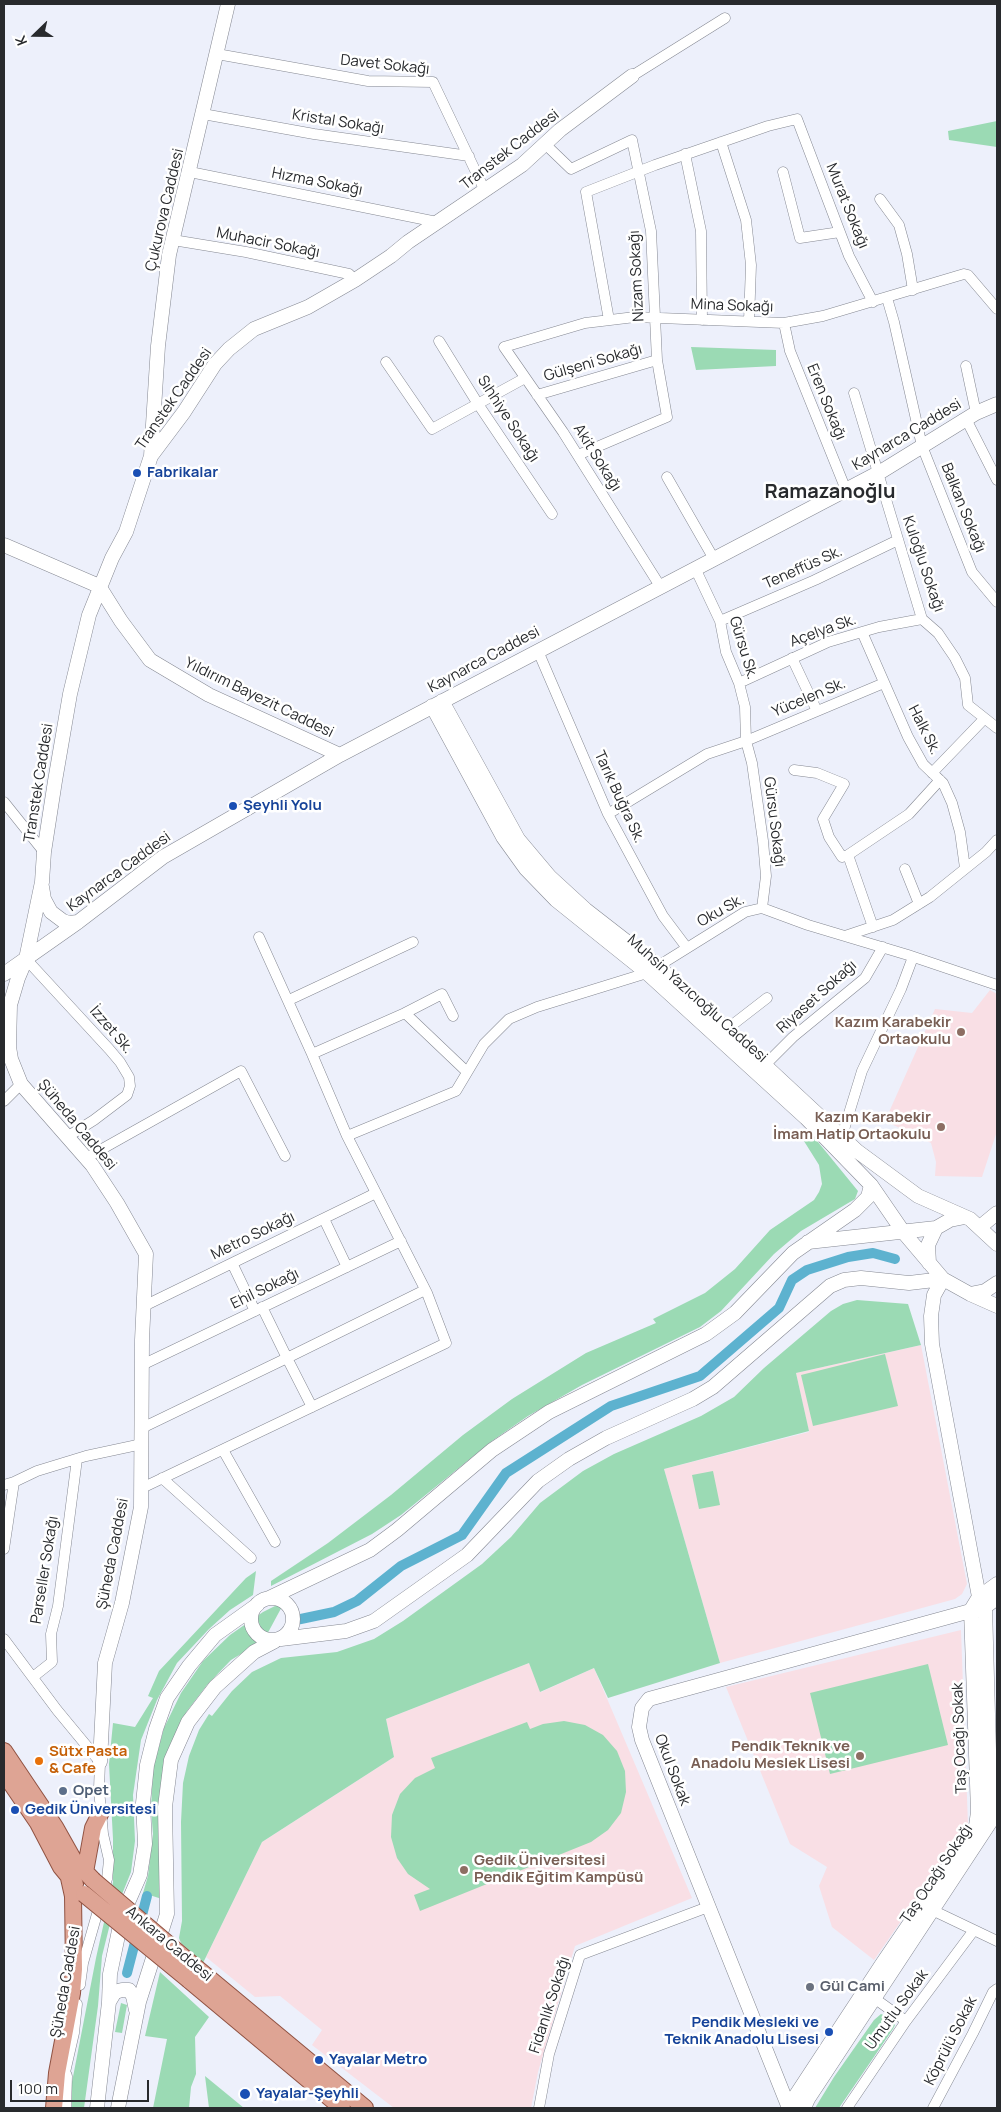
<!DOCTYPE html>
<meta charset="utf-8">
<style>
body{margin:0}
#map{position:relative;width:1001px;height:2112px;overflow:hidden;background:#edf0fb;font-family:Manrope,sans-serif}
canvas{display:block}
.frame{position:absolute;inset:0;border:5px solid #282a2d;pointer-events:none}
.north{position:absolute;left:10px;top:10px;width:50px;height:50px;-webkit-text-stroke:4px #fff;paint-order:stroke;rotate:248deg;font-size:14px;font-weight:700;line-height:20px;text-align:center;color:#282a2d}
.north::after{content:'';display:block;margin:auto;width:18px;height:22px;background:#282a2d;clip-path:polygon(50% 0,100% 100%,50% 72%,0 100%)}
.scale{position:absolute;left:10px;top:2080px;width:139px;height:22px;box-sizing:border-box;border:2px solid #282a2d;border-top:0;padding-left:6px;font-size:15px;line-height:18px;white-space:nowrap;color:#282a2d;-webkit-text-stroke:4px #fff;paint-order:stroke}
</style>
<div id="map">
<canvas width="1001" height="2112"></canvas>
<div class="frame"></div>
<div class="north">K</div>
<div class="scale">100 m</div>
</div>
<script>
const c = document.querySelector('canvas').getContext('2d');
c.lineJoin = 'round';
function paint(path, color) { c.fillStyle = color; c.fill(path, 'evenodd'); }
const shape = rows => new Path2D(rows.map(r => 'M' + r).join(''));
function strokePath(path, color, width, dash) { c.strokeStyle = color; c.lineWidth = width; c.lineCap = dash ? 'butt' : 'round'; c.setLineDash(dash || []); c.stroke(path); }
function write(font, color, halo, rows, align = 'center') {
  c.font = font + ' Manrope,sans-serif'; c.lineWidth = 5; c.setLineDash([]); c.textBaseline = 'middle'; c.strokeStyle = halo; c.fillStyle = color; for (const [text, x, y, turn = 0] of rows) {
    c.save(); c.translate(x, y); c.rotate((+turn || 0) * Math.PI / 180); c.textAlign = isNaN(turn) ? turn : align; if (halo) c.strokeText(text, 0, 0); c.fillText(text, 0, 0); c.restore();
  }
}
const education = shape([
 [990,990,997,994,997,1131,982,1177,935,1176,936,1162,931,1143,885,1121,935,1009,972,1013],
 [921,1345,967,1584,962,1594,955,1599,720,1663,664,1469,809,1432,796,1373],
 [961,1630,968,1825,874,1960,832,1927,819,1886,827,1867,790,1844,726,1687],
 [529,1663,541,1692,594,1668,692,1898,575,1946,538,2072,531,2108,394,2108,312,2045,322,2030,280,1996,255,1997,206,1957,262,1842,394,1757,386,1719]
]);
const green = shape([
 [997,121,997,147,949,140,948,131],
 [691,347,776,350,776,366,696,370],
 [809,1131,858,1191,855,1199,801,1231,774,1254,721,1311,700,1327,582,1385,528,1416,492,1441,401,1515,372,1534,271,1586,271,1581,328,1543,391,1495,463,1435,512,1399,586,1353,656,1323,653,1319,705,1293,735,1269,770,1230,814,1200,819,1192,822,1184,819,1165,802,1138],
 [857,1300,908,1304,921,1345,796,1373,809,1431,664,1469,720,1663,608,1698,594,1668,540,1692,529,1663,386,1719,394,1757,262,1842,203,1963,181,1943,179,1938,182,1921,181,1822,183,1783,189,1756,199,1730,209,1714,212,1716,232,1691,252,1672,281,1658,337,1652,374,1639,403,1621,482,1564,511,1537,540,1503,583,1471,614,1454,701,1416,734,1397,764,1368,831,1311,843,1304],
 [885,1354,898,1406,813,1426,801,1375],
 [713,1471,720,1505,699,1509,692,1475],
 [256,1571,253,1595,230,1610,209,1629,177,1663,157,1700,141,1740,133,1795,135,1841,131,1872,110,1924,102,1956,98,2006,84,2108,72,2108,72,2082,96,1958,113,1882,113,1839,109,1764,113,1723,135,1727,153,1698,148,1696,159,1671,246,1578],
 [285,1601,264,1640,231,1660,207,1685,187,1711,169,1747,164,1782,162,1899,143,1893,148,1876,153,1834,151,1809,153,1769,164,1728,181,1693,203,1661,230,1635,263,1612],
 [928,1664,948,1745,830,1774,810,1693],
 [564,1721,585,1725,603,1735,617,1751,625,1771,626,1792,621,1813,608,1830,591,1842,420,1911,414,1895,430,1889,408,1874,397,1858,391,1837,392,1815,400,1794,415,1778,435,1768,431,1758,527,1722,530,1729,543,1724],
 [160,1972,209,2017,195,2037,196,2074,191,2087,189,2108,153,2108,167,2039,145,2036],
 [121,2003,127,2005,122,2033,115,2032],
 [881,2014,891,2018,895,2025,893,2029,839,2108,815,2108,834,2077,874,2020],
 [205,2076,244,2108,209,2108]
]);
const canal = shape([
 [296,1620,334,1612,357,1601,401,1566,462,1535,506,1473,611,1406,700,1376,779,1308,792,1280,807,1270,848,1257,873,1253,895,1259],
 [127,1973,147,1896]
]);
const street = shape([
 [217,54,368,81,433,82,485,191],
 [632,76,725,18],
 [203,114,314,134,469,156],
 [721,142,746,220,751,265,749,321],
 [545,144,571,169,632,140,651,231,657,360,667,417,578,455],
 [685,154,701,231,702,320],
 [190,172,437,222],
 [783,172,800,238,840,232],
 [880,199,899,225,907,254,913,290],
 [173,240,246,252,349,274,355,280],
 [887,298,894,322,922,446,972,572,997,602],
 [609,320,586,192,655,165,768,126,797,119,849,256,873,302],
 [784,323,790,351,846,490],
 [439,341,478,404,552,514],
 [386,362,432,429,525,378],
 [966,366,976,413],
 [854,393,922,619,938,633,955,658,965,678,968,705,997,728],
 [537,395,657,360],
 [966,419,997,480],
 [667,477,714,559],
 [695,568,720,621,726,652,739,683,745,707,746,741,752,763,763,841,766,876,762,908],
 [660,586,563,432,504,347,585,323,635,317,784,323,823,316,964,274,968,275,997,309],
 [720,621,815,580,898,540],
 [862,632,908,737,923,764,943,783,952,803,960,832,965,868],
 [538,651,608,814,663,916,687,948],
 [792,658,817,711],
 [739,683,828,642,879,627,922,619],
 [794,770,817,773,844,784,823,819,829,837,842,857,848,855],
 [932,773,984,719],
 [4,802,44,852],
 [608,814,707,754,746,741,884,683],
 [905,869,919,904],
 [873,927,848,855,909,814,940,780],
 [845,936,893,920,930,897,986,852,997,840],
 [259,937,312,1054],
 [26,959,109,1049,120,1062,129,1077,130,1086,127,1095,94,1120,67,1137],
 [289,1000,413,942],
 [405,1013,442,994,453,1016],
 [727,1029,767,998],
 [766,1064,793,1037,865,978,883,947],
 [4,1101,21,1084],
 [347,1136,312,1054,405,1013,467,1072],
 [842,1136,862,1071,901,989,913,957],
 [86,1158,241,1071,285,1156],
 [324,1219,347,1267],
 [232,1263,255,1311],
 [144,1306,376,1193],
 [262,1307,287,1358,425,1290],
 [142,1365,401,1241],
 [142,1428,287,1358,312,1407],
 [223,1450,275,1542],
 [162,1478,251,1558],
 [14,1482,37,1471,86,1456,142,1444],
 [4,1485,14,1482,4,1549],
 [142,1488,446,1343,427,1293,347,1136,456,1091,484,1044,509,1019,537,1007,647,973,745,912,762,908,808,925,908,955,997,985],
 [4,1639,57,1710,100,1762,99,1789,103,1834,109,1860,107,1879,83,1963,80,1985],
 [33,1677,52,1662,51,1634,58,1606,77,1459],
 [932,1910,997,1941],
 [874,1998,906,2021],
 [63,2081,74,2033,77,2004],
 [539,2108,549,2054,580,1955,708,1907],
 [847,2108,906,2021,974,1930],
 [933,2108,973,2033,993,1992,997,1989]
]);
const secondary = shape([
 [151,456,158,346,169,255,228,4],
 [4,545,99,586,121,621,150,660,209,695,340,755],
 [442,701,518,839,550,877,586,910,658,966,857,1151,918,1196,970,1219,997,1244],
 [432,706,503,837,526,869,556,900,647,973,806,1118,871,1185,904,1233,943,1279,970,1294,997,1306],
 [42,887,44,899,51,912,63,921,69,923,78,922],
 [4,974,78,922,163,857,340,755,882,471,976,413,997,404],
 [980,1227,997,1213],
 [808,1242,936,1228],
 [929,1263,928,1245,936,1228,950,1220,965,1217],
 [970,1294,985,1291,997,1283],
 '251 1619a21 21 0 1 1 42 0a21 21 0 1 1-42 0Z',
 [269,1598,370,1550,397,1530,492,1450,549,1412,706,1334,735,1313,793,1253,855,1210,868,1197,871,1185],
 [281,1639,346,1631,374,1621,467,1555,538,1481,569,1459,606,1438,693,1399,713,1387,830,1286,844,1280,861,1278,909,1283,943,1279],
 [100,1762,105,1663,122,1603,141,1507,142,1340,146,1254,117,1203,92,1165,21,1084,11,1059,9,1047,10,1005,18,978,26,959,42,882,44,852,55,781,70,694,89,615,112,558,126,532,151,456,184,412,215,364,229,349,254,329,308,307,355,280,391,256,408,242,522,165,560,130,632,76],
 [109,2002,115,1992,122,1990,129,1990,133,1996,136,2010],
 [64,2108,65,2076],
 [97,2108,109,2002,110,1974,122,1916,140,1875,145,1844,143,1803,147,1765,156,1729,167,1698,189,1666,215,1635,257,1605],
 [118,2108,139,2002,167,1914,165,1807,171,1760,188,1722,215,1687,254,1652,275,1641],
 [789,2108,642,1740,639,1727,642,1708,649,1699,985,1607,997,1598],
 [790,2108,794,2098,882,1964,976,1826,978,1812,971,1610,979,1597,997,1584],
 [804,2108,808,2099,991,1821,985,1607,979,1597,932,1344,931,1316,934,1295,943,1279]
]);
const primary = shape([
 [4,1751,55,1827,73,1859,93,1880],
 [4,1773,38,1823,61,1867,75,1884],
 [85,1872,93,1828,101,1812],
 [193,1965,365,2108],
 [189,1980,342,2108],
 [54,2108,57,2073,72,1993,74,1969,73,1896,69,1878]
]);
const primaryBridge = shape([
 [93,1880,193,1965],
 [84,1894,189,1980]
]);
const markers = [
 [137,473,5,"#1a4fb4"],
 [233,806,5,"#1a4fb4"],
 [961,1032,5,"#8d6e63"],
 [941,1127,5,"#8d6e63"],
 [860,1756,5,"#8d6e63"],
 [39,1761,5,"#e8710a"],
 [63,1791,5,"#5c6f8a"],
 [15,1810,5,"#1a4fb4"],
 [464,1870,5,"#8d6e63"],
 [810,1987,5,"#6b7280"],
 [829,2032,5,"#1a4fb4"],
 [319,2060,5,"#1a4fb4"],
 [245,2094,6,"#1a4fb4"]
];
const streetNames = [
 ["Davet Sokağı",385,65,6],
 ["Kristal Sokağı",338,122,9],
 ["Transtek Caddesi",510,150,-38],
 ["Hızma Sokağı",317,182,11],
 ["Murat Sokağı",847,206,68],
 ["Çukurova Caddesi",165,210,-77],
 ["Muhacir Sokağı",268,243,11],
 ["Nizam Sokağı",637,276,-93],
 ["Mina Sokağı",732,306,2],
 ["Gülşeni Sokağı",593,363,-16],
 ["Transtek Caddesi",174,399,-55],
 ["Eren Sokağı",826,402,68],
 ["Sıhhiye Sokağı",508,419,57],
 ["Kaynarca Caddesi",907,435,-31],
 ["Akit Sokağı",597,458,58],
 ["Balkan Sokağı",963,508,68],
 ["Kuloğlu Sokağı",923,564,71],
 ["Teneffüs Sk.",803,568,-24],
 ["Açelya Sk.",823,631,-20],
 ["Gürsu Sk.",743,648,73],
 ["Kaynarca Caddesi",484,660,-28],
 ["Yıldırım Bayezit Caddesi",259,698,26],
 ["Yücelen Sk.",809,698,-23],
 ["Halk Sk.",924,730,63],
 ["Transtek Caddesi",39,783,-81],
 ["Tarık Buğra Sk.",619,797,65],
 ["Gürsu Sokağı",774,822,83],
 ["Kaynarca Caddesi",119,872,-36],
 ["Oku Sk.",721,911,-29],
 ["Riyaset Sokağı",817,997,-42],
 ["Muhsin Yazıcıoğlu Caddesi",697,999,42],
 ["İzzet Sk.",111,1030,49],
 ["Şüheda Caddesi",77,1125,50],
 ["Metro Sokağı",253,1236,-26],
 ["Ehil Sokağı",265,1289,-26],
 ["Şüheda Caddesi",113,1554,-79],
 ["Parseller Sokağı",45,1570,-81],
 ["Taş Ocağı Sokak",960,1738,-92],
 ["Okul Sokak",672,1770,69],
 ["Taş Ocağı Sokağı",937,1874,-56],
 ["Ankara Caddesi",169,1944,40],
 ["Şüheda Caddesi",66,1982,-80],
 ["Fidanlık Sokağı",550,2005,-72],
 ["Umutlu Sokak",897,2010,-54],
 ["Köprülü Sokak",951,2041,-63]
];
const transitNames = [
 ["Fabrikalar",147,473],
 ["Şeyhli Yolu",243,806],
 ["Gedik Üniversitesi",25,1810],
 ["Pendik Mesleki ve",819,2023,"right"],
 ["Teknik Anadolu Lisesi",819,2040,"right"],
 ["Yayalar Metro",329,2060],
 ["Yayalar-Şeyhli",256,2094]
];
const educationNames = [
 ["Kazım Karabekir",951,1023],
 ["Ortaokulu",951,1040],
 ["Kazım Karabekir",931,1118],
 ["İmam Hatip Ortaokulu",931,1135],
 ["Pendik Teknik ve",850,1747],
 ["Anadolu Meslek Lisesi",850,1764],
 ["Gedik Üniversitesi",474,1861,"left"],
 ["Pendik Eğitim Kampüsü",474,1878,"left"]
];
const foodNames = [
 ["Sütx Pasta",49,1752],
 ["& Cafe",49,1769]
];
const serviceNames = [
 ["Opet",73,1791]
];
const worshipNames = [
 ["Gül Cami",820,1987]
];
const districtNames = [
 ["Ramazanoğlu",830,492]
];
paint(education, '#f9dfe5');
paint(green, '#9bdab4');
strokePath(canal, '#5db2cf', 10);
strokePath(street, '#858892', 11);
strokePath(secondary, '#858892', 15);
strokePath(primary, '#905242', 18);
strokePath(street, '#fff', 10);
strokePath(secondary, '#fff', 14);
strokePath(primary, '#dea494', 16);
strokePath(primaryBridge, '#905242', 18, []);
strokePath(primaryBridge, '#dea494', 16);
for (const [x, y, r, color] of markers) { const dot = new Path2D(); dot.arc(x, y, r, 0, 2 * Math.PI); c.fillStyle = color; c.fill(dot); strokePath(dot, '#fff', 2); }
write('15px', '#282a2d', '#fff', streetNames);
write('bold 15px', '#164399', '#fff', transitNames, 'left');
write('bold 15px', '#785e54', '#fff', educationNames, 'right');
write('bold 15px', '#c56008', '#fff', foodNames, 'left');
write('bold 15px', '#4e5e75', '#fff', serviceNames, 'left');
write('bold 15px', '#5b616d', '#fff', worshipNames, 'left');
write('bold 20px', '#282a2d', '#fff', districtNames);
</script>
